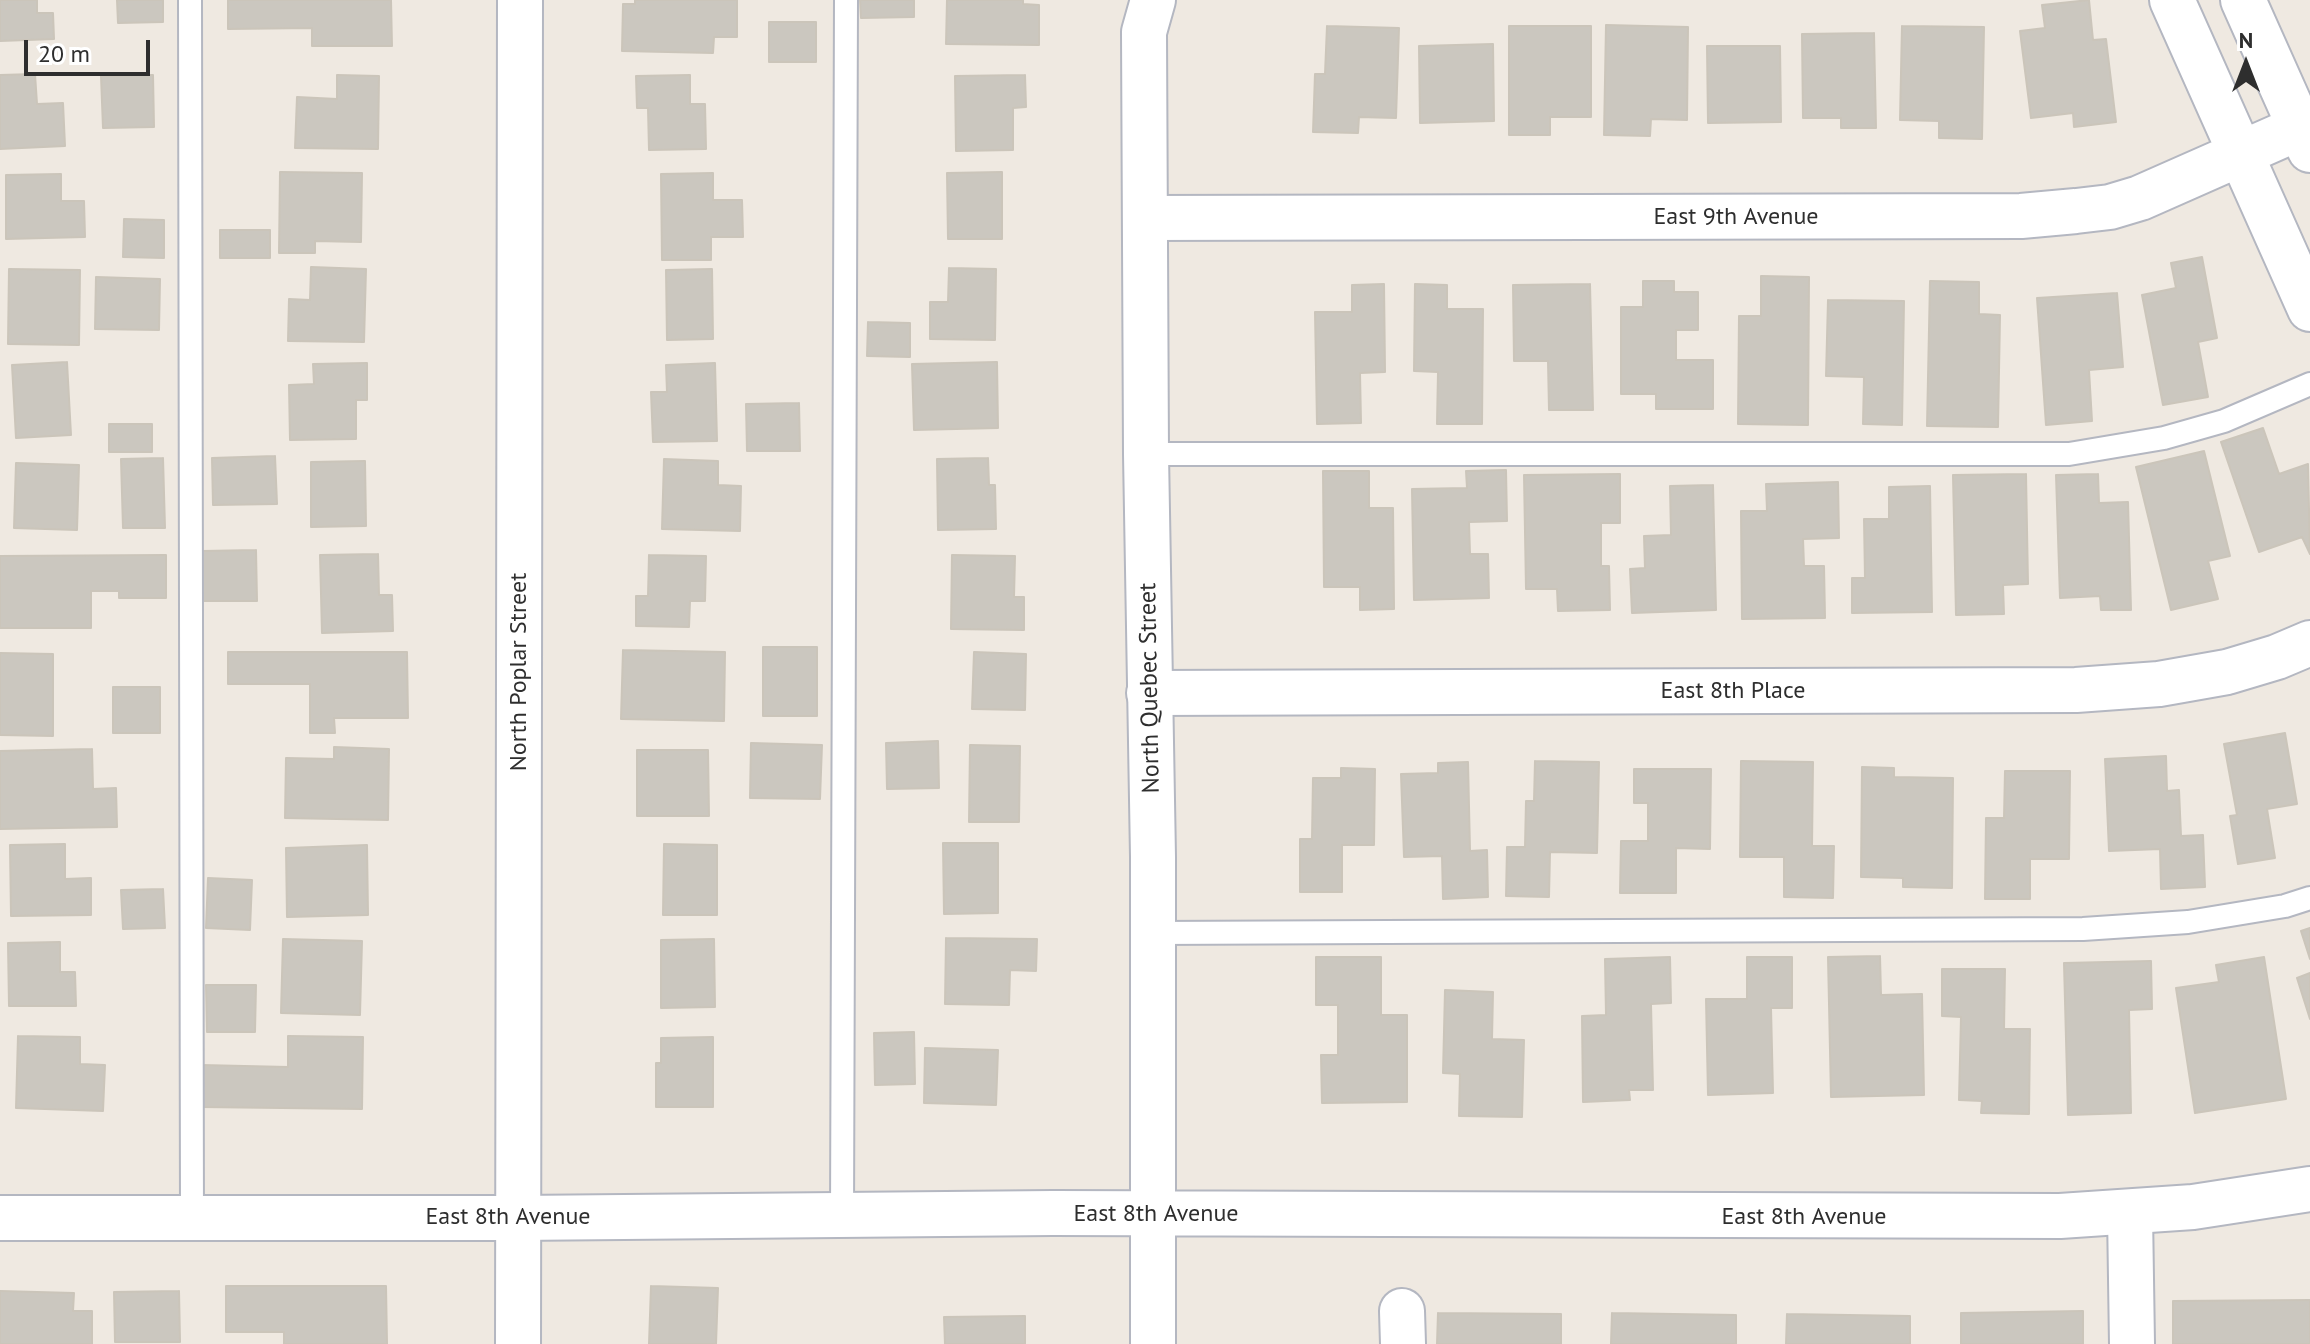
<!DOCTYPE html>
<style>
body{margin:0}
#map{position:relative;width:2310px;height:1344px;overflow:hidden;background:#efe9e1;font-family:"PT Sans",sans-serif}
canvas{display:block}
.north{position:absolute;left:2206px;top:24px;width:80px;height:80px;-webkit-text-stroke:6px #fff;paint-order:stroke;rotate:0deg;font-size:22px;font-weight:700;line-height:32px;text-align:center;color:#2e2e2e}
.north::after{content:'';display:block;margin:auto;width:28px;height:36px;background:#2e2e2e;clip-path:polygon(50% 0,100% 100%,50% 72%,0 100%)}
.scale{position:absolute;left:24px;top:40px;width:126px;height:36px;box-sizing:border-box;border:4px solid #2e2e2e;border-top:0;padding-left:10px;font-size:24px;line-height:28px;white-space:nowrap;color:#2e2e2e;-webkit-text-stroke:6px #fff;paint-order:stroke}
</style>
<div id="map">
<canvas width="2310" height="1344"></canvas>
<div class="north">N</div>
<div class="scale">20 m</div>
</div>
<script>
const c = document.querySelector('canvas').getContext('2d');
c.lineJoin = 'round';
function paint(path, color) { c.fillStyle = color; c.fill(path, 'evenodd'); }
const shape = rows => new Path2D(rows.map(r => 'M' + r).join(''));
function strokePath(path, color, width, dash) { c.strokeStyle = color; c.lineWidth = width; c.lineCap = dash ? 'butt' : 'round'; c.setLineDash(dash || []); c.stroke(path); }
function write(font, color, halo, rows, align = 'center') {
  c.font = font + ' "PT Sans",sans-serif'; c.lineWidth = 7; c.setLineDash([]); c.textBaseline = 'middle'; c.strokeStyle = halo; c.fillStyle = color; for (const [text, x, y, turn = 0] of rows) {
    c.save(); c.translate(x, y); c.rotate((+turn || 0) * Math.PI / 180); c.textAlign = isNaN(turn) ? turn : align; if (halo) c.strokeText(text, 0, 0); c.fillText(text, 0, 0); c.restore();
  }
}
const building = shape([
 [0,0,37,0,37,13,53,13,54,39,0,41,0,0],
 [117,0,163,0,163,22,118,23,117,0],
 [228,0,391,0,392,46,312,46,312,28,228,29,228,0],
 [635,0,737,0,737,37,714,37,713,53,622,51,623,4,635,4,635,0],
 [860,0,914,0,914,17,861,18,860,0],
 [947,0,1023,0,1023,4,1039,5,1039,45,946,44,947,0],
 [2089,0,2093,40,2106,39,2116,122,2074,127,2073,113,2031,118,2020,31,2045,28,2042,5,2089,0],
 [769,22,816,22,816,62,769,62,769,22],
 [1606,25,1688,27,1687,120,1651,119,1650,136,1604,135,1606,25],
 [1327,26,1399,28,1396,118,1359,117,1358,133,1313,132,1315,74,1325,74,1327,26],
 [1509,26,1591,26,1591,117,1550,117,1550,135,1509,135,1509,26],
 [1902,26,1984,27,1982,139,1939,138,1939,121,1900,120,1902,26],
 [1874,33,1876,128,1841,128,1841,118,1803,118,1802,34,1874,33],
 [1493,44,1494,121,1420,123,1419,46,1493,44],
 [1707,46,1780,46,1781,122,1708,123,1707,46],
 [35,74,37,104,63,103,65,146,0,149,0,75,35,74],
 [153,75,154,127,103,128,101,76,153,75],
 [337,75,379,76,378,149,295,148,297,97,337,99,337,75],
 [690,75,690,104,705,104,706,149,649,150,648,108,637,108,636,76,690,75],
 [1025,75,1026,107,1013,108,1013,150,956,151,955,76,1025,75],
 [280,172,362,173,361,242,315,241,315,253,279,253,280,172],
 [1002,172,1002,239,948,239,947,173,1002,172],
 [713,173,713,200,742,200,743,237,711,237,711,260,662,260,661,174,713,173],
 [61,174,61,201,84,201,85,237,6,239,6,175,61,174],
 [124,219,164,220,164,258,123,257,124,219],
 [220,230,270,230,270,258,220,258,220,230],
 [2202,257,2217,338,2198,342,2208,397,2163,405,2142,295,2176,288,2171,263,2202,257],
 [311,267,366,269,364,342,288,341,289,299,310,300,311,267],
 [949,268,996,269,995,340,930,339,930,302,948,302,949,268],
 [9,269,80,270,79,345,8,344,9,269],
 [712,269,713,339,667,340,666,270,712,269],
 [1761,276,1809,277,1808,425,1738,424,1739,316,1761,316,1761,276],
 [96,277,160,279,159,330,95,329,96,277],
 [1643,281,1674,281,1674,292,1698,292,1698,330,1676,330,1676,360,1713,360,1713,409,1656,409,1656,394,1621,394,1621,307,1643,307,1643,281],
 [1930,281,1979,282,1979,314,2000,315,1998,427,1927,426,1930,281],
 [1384,284,1385,372,1360,373,1361,423,1317,424,1315,312,1352,312,1352,285,1384,284],
 [1415,284,1447,285,1447,309,1483,309,1482,424,1437,424,1438,372,1414,371,1415,284],
 [1590,284,1593,410,1549,410,1548,361,1514,361,1513,285,1590,284],
 [2117,293,2123,367,2089,370,2092,421,2046,425,2037,298,2117,293],
 [1828,300,1904,301,1902,425,1863,424,1864,377,1826,376,1828,300],
 [868,322,910,323,910,357,867,356,868,322],
 [67,362,71,435,16,438,12,365,67,362],
 [997,362,998,428,914,430,912,364,997,362],
 [367,363,367,400,356,400,356,439,290,440,289,385,314,384,313,364,367,363],
 [715,363,717,441,653,442,651,392,667,392,666,365,715,363],
 [799,403,800,451,747,451,746,404,799,403],
 [109,424,152,424,152,452,109,452,109,424],
 [2263,428,2279,474,2308,464,2310,554,2302,537,2259,552,2221,442,2263,428],
 [2204,451,2230,556,2208,561,2218,599,2171,610,2136,467,2204,451],
 [275,456,277,504,213,505,212,458,275,456],
 [163,458,165,528,123,528,121,459,163,458],
 [988,458,989,485,995,485,996,529,938,530,937,459,988,458],
 [664,459,718,461,718,485,741,486,740,531,662,529,664,459],
 [365,461,366,526,311,527,311,462,365,461],
 [16,463,79,465,77,530,14,528,16,463],
 [1506,470,1507,521,1469,522,1470,554,1488,554,1489,598,1414,600,1412,489,1467,488,1466,471,1506,470],
 [1323,471,1369,471,1369,508,1393,508,1394,609,1360,610,1360,587,1324,587,1323,471],
 [1620,474,1620,523,1601,523,1601,566,1609,566,1610,610,1558,611,1557,589,1526,589,1524,475,1620,474],
 [2026,474,2028,584,2003,585,2004,614,1956,615,1953,475,2026,474],
 [2098,474,2099,503,2128,502,2131,610,2101,610,2100,596,2060,598,2056,475,2098,474],
 [1838,482,1839,538,1803,539,1804,566,1824,566,1825,618,1742,619,1741,511,1767,511,1766,484,1838,482],
 [1713,485,1716,610,1632,613,1630,569,1645,568,1644,536,1671,535,1670,486,1713,485],
 [1930,486,1932,612,1852,613,1852,578,1865,578,1864,519,1889,519,1889,487,1930,486],
 [256,550,257,601,203,601,203,551,256,550],
 [378,554,379,595,392,595,393,631,322,633,320,555,378,554],
 [166,555,166,598,119,598,119,591,91,591,91,628,0,628,0,556,166,555],
 [649,555,706,556,705,601,690,601,689,627,636,626,636,596,648,596,649,555],
 [952,555,1015,556,1014,597,1024,597,1024,630,951,629,952,555],
 [763,647,817,647,817,716,763,716,763,647],
 [623,650,725,652,724,721,621,719,623,650],
 [228,652,407,652,408,718,334,718,335,733,310,733,310,684,228,684,228,652],
 [974,652,1026,654,1025,710,972,709,974,652],
 [0,653,53,654,53,736,0,735,0,653],
 [113,687,160,687,160,733,113,733,113,687],
 [2285,733,2297,804,2267,809,2275,858,2238,864,2230,816,2237,815,2224,744,2285,733],
 [938,741,939,788,887,789,886,743,938,741],
 [751,743,822,745,820,799,750,798,751,743],
 [970,745,1020,746,1019,822,969,822,970,745],
 [334,747,389,749,388,820,285,818,286,758,334,759,334,747],
 [92,749,93,789,116,788,117,827,0,829,0,751,92,749],
 [637,750,708,750,709,816,637,816,637,750],
 [2166,756,2167,791,2179,790,2181,836,2203,835,2205,887,2161,889,2160,849,2109,851,2105,759,2166,756],
 [1535,761,1599,762,1597,853,1550,852,1549,897,1506,896,1507,847,1525,847,1526,801,1534,801,1535,761],
 [1741,761,1813,762,1812,846,1834,846,1833,898,1784,897,1784,857,1740,857,1741,761],
 [1468,762,1470,851,1487,850,1488,897,1443,899,1442,856,1404,857,1401,774,1438,773,1438,763,1468,762],
 [1862,767,1894,768,1894,777,1953,778,1952,888,1903,887,1903,878,1861,877,1862,767],
 [1341,768,1375,769,1374,845,1342,845,1342,892,1300,892,1300,839,1312,839,1313,778,1341,778,1341,768],
 [1634,769,1711,769,1710,849,1676,848,1676,893,1620,893,1621,841,1648,841,1648,803,1634,803,1634,769],
 [2005,771,2070,771,2069,859,2030,859,2030,899,1985,899,1986,818,2004,818,2005,771],
 [943,843,998,843,998,913,944,914,943,843],
 [65,844,65,879,91,878,91,915,11,916,10,845,65,844],
 [664,844,717,845,717,915,663,915,664,844],
 [367,845,368,915,287,917,286,848,367,845],
 [208,878,252,880,250,930,206,928,208,878],
 [163,889,165,928,123,929,121,890,163,889],
 [2310,928,2310,959,2301,931,2310,928],
 [946,938,1037,939,1036,971,1010,970,1009,1005,945,1004,946,938],
 [283,939,362,941,360,1015,281,1013,283,939],
 [714,939,715,1007,661,1008,661,940,714,939],
 [60,942,60,972,75,972,76,1006,9,1006,8,943,60,942],
 [1880,956,1881,995,1922,994,1924,1095,1831,1097,1828,957,1880,956],
 [1316,957,1381,957,1381,1015,1407,1015,1407,1102,1322,1103,1321,1055,1338,1055,1338,1005,1316,1005,1316,957],
 [1670,957,1671,1003,1651,1004,1653,1090,1629,1090,1630,1100,1583,1102,1582,1016,1606,1015,1605,959,1670,957],
 [1747,957,1792,957,1792,1008,1771,1008,1773,1093,1708,1095,1706,999,1747,999,1747,957],
 [2264,957,2286,1099,2195,1113,2176,988,2219,982,2216,965,2264,957],
 [2151,961,2152,1009,2129,1010,2131,1113,2068,1115,2064,963,2151,961],
 [1942,969,2005,969,2004,1029,2030,1029,2029,1114,1981,1113,1982,1101,1959,1100,1961,1017,1942,1016,1942,969],
 [2310,973,2310,1019,2297,978,2310,973],
 [206,985,256,985,255,1032,207,1032,206,985],
 [1445,990,1493,992,1492,1039,1524,1040,1522,1117,1459,1116,1460,1074,1443,1073,1445,990],
 [914,1032,915,1084,875,1085,874,1033,914,1032],
 [18,1036,80,1037,80,1064,105,1065,103,1111,16,1108,18,1036],
 [288,1036,363,1037,362,1109,201,1107,201,1065,288,1067,288,1036],
 [713,1037,713,1107,656,1107,656,1063,661,1063,661,1038,713,1037],
 [925,1048,998,1050,996,1105,924,1103,925,1048],
 [226,1286,386,1286,387,1344,284,1344,284,1332,226,1332,226,1286],
 [651,1286,718,1288,716,1344,649,1344,651,1286],
 [0,1291,74,1293,73,1311,92,1311,92,1344,0,1344,0,1291],
 [179,1291,180,1342,115,1342,114,1292,179,1291],
 [2310,1300,2310,1344,2173,1344,2173,1301,2310,1300],
 [2083,1311,2083,1344,1961,1344,1961,1313,2083,1311],
 [1438,1313,1561,1314,1561,1344,1437,1344,1438,1313],
 [1612,1313,1736,1315,1736,1344,1611,1344,1612,1313],
 [1787,1314,1910,1316,1910,1344,1786,1344,1787,1314],
 [1025,1316,1025,1344,945,1344,944,1317,1025,1316]
]);
const lane = shape([
 [190,0,192,1218],
 [1146,454,2069,454,2164,438,2224,421,2310,384],
 [1153,933,2083,929,2188,922,2285,906,2310,898],
 [842,1216,846,0]
]);
const street = shape([
 [2172,0,2310,309],
 [2243,0,2310,150],
 [1145,218,2021,216,2076,211,2110,207,2140,198,2310,123],
 [1149,693,2076,690,2159,684,2227,672,2277,657,2310,643],
 [2130,1213,2132,1344],
 [1402,1311,1403,1344],
 [518,1344,520,0]
]);
const secondary = shape([
 [0,1218,517,1218,1053,1213,2060,1216,2193,1207,2310,1189],
 [1153,1344,1153,857,1146,454,1144,32,1153,0]
]);
const streetNames = [
 ["East 9th Avenue",1736,217],
 ["North Poplar Street",519,672,-90],
 ["North Quebec Street",1150,688,-91],
 ["East 8th Place",1733,691],
 ["East 8th Avenue",1156,1214],
 ["East 8th Avenue",508,1217],
 ["East 8th Avenue",1804,1217]
];
paint(building, '#cbc7bf');
strokePath(building, '#cbc5ba', 2);
strokePath(lane, '#b4b7c1', 26);
strokePath(street, '#b4b7c1', 48);
strokePath(secondary, '#b4b7c1', 48);
strokePath(lane, '#fff', 22);
strokePath(street, '#fff', 44);
strokePath(secondary, '#fff', 44);
write('24px', '#2e2e2e', '#fff', streetNames);
</script>
